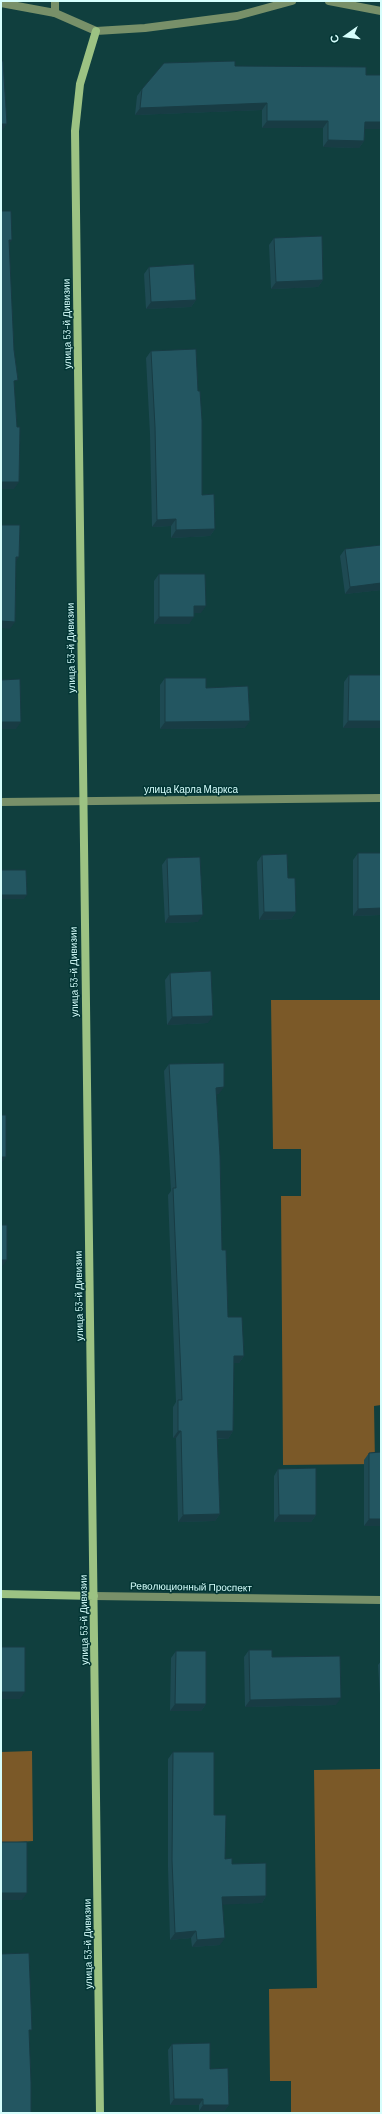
<!DOCTYPE html>
<meta charset="utf-8">
<style>
body{margin:0}
#map{position:relative;width:382px;height:2114px;overflow:hidden;background:#103f3e;font-family:Barlow,sans-serif}
canvas{display:block}
.frame{position:absolute;inset:0;border:2px solid #d6fefc;pointer-events:none}
.north{position:absolute;left:326px;top:16px;width:40px;height:40px;-webkit-text-stroke:3px #023534;paint-order:stroke;rotate:256deg;font-size:11px;font-weight:700;line-height:16px;text-align:center;color:#d6fefc}
.north::after{content:'';display:block;margin:auto;width:14px;height:18px;background:#d6fefc;clip-path:polygon(50% 0,100% 100%,50% 72%,0 100%)}
</style>
<div id="map">
<canvas width="382" height="2114"></canvas>
<div class="frame"></div>
<div class="north">С</div>
</div>
<script>
const c = document.querySelector('canvas').getContext('2d');
c.lineJoin = 'round';
function paint(path, color) { c.fillStyle = color; c.fill(path, 'evenodd'); }
const shape = rows => new Path2D(rows.map(r => 'M' + r).join(''));
function strokePath(path, color, width, dash) { c.strokeStyle = color; c.lineWidth = width; c.lineCap = dash ? 'butt' : 'round'; c.setLineDash(dash || []); c.stroke(path); }
function write(font, color, halo, rows, align = 'center') {
  c.font = font + ' Barlow,sans-serif'; c.lineWidth = 3; c.setLineDash([]); c.textBaseline = 'middle'; c.strokeStyle = halo; c.fillStyle = color; for (const [text, x, y, turn = 0] of rows) {
    c.save(); c.translate(x, y); c.rotate((+turn || 0) * Math.PI / 180); c.textAlign = isNaN(turn) ? turn : align; if (halo) c.strokeText(text, 0, 0); c.fillText(text, 0, 0); c.restore();
  }
}
const green = shape([
 [271,1000,381,1000,381,1405,374,1406,375,1464,283,1465,281,1196,301,1196,301,1149,273,1149],
 [32,1751,33,1841,1,1843,1,1752],
 [381,1769,381,2113,291,2113,291,2081,270,2081,269,1989,317,1988,314,1770]
]);
const lane = shape([
 [55,13,55,1]
]);
const street = shape([
 [329,1,381,11],
 [1,3,55,13,96,31,145,28,237,16,292,1],
 [1,802,381,798],
 [94,1596,381,1600]
]);
const secondary = shape([
 [96,31,80,84,75,131,100,2113],
 [1,1594,94,1596]
]);
const wall = shape([
 [235,66,366,75,381,75,381,129,365,129,364,141,359,148,323,147,323,128,262,128,262,110,135,115,137,96,142,89],
 [274,238,323,280,318,287,271,289,269,245],
 [149,267,196,300,191,307,146,309,144,274],
 [151,351,202,495,215,529,210,536,171,538,171,526,152,527,150,434,146,358],
 [381,545,381,590,345,594,340,556,345,549],
 [159,574,201,613,194,613,189,624,154,624,154,581],
 [349,675,381,675,381,728,343,728,344,682],
 [165,678,206,688,245,728,160,729,160,685],
 [358,853,381,853,381,915,353,916,353,860],
 [262,855,288,878,296,912,291,919,259,920,257,862],
 [167,858,198,922,165,923,162,865],
 [170,973,208,1023,167,1025,165,980],
 [169,1064,219,1094,216,1094,222,1250,228,1317,244,1356,239,1363,234,1363,233,1431,228,1439,217,1439,220,1514,215,1521,178,1522,176,1438,173,1438,173,1407,176,1402,168,1195,171,1191,164,1071],
 [381,1452,381,1526,364,1526,364,1460,369,1453],
 [278,1469,316,1515,311,1522,274,1522,274,1476],
 [249,1650,272,1657,336,1705,245,1707,244,1657],
 [176,1651,206,1704,201,1711,170,1711,171,1658],
 [381,1661,381,1710,378,1665],
 [173,1752,214,1815,225,1859,232,1864,266,1896,262,1903,222,1904,220,1945,192,1947,191,1938,170,1940,168,1867,168,1759],
 [172,2044,210,2069,229,2105,224,2111,199,2111,199,2105,170,2105,168,2050]
]);
const shadedWall = shape([
 [267,103,262,110,135,115,140,108],
 [267,121,328,121,323,128,262,128],
 [365,122,381,122,381,129,360,129],
 [1,124,7,124,2,131,1,131],
 [328,140,364,141,359,148,323,147],
 [9,240,12,240,7,247],
 [323,280,318,287,271,289,276,282],
 [196,300,191,307,146,309,151,302],
 [1,482,19,482,14,489,1,489],
 [176,519,171,526,152,527,157,520],
 [215,529,210,536,171,538,176,530],
 [16,557,19,557,14,564],
 [381,583,381,590,345,594,350,587],
 [194,606,206,606,201,613,189,613],
 [159,617,194,617,189,624,154,624],
 [1,621,15,622,10,629,1,628],
 [250,721,245,728,160,729,165,722],
 [348,721,381,721,381,728,343,728],
 [1,722,21,722,16,729,1,729],
 [1,895,27,895,24,899,1,899],
 [381,908,381,915,353,916,358,909],
 [264,912,296,912,291,919,259,920],
 [203,915,198,922,165,923,169,916],
 [213,1016,208,1023,167,1025,172,1017],
 [224,1087,219,1094,211,1095,216,1088],
 [1,1157,6,1157,1,1164],
 [1,1260,7,1260,1,1268],
 [234,1356,244,1356,239,1363,229,1363],
 [178,1431,181,1431,176,1438,173,1438],
 [217,1431,233,1431,228,1439,212,1438],
 [220,1514,215,1521,178,1522,183,1515],
 [279,1515,316,1515,311,1522,274,1522],
 [369,1519,381,1519,381,1526,364,1526],
 [1,1692,25,1692,20,1699,1,1699],
 [341,1698,336,1705,245,1707,250,1700],
 [175,1704,206,1704,201,1711,170,1711],
 [1,1893,27,1893,22,1900,1,1900],
 [266,1896,262,1903,217,1905,222,1897],
 [196,1931,191,1938,170,1940,175,1933],
 [225,1938,220,1945,192,1947,197,1940],
 [174,2099,203,2099,199,2105,170,2105],
 [203,2105,229,2105,224,2111,199,2111]
]);
const building = shape([
 [1,61,3,61,7,124,1,124,1,61],
 [235,61,235,66,366,67,366,75,381,75,381,122,365,122,364,141,328,140,328,121,267,121,267,103,140,108,142,89,164,63,235,61],
 [1,211,11,211,12,240,9,240,14,350,18,380,14,381,17,427,20,427,19,482,1,482,1,211],
 [322,236,323,280,276,282,274,238,322,236],
 [194,264,196,300,151,302,149,267,194,264],
 [196,349,198,391,200,391,202,420,202,495,214,494,215,529,176,530,176,519,157,520,155,427,151,351,196,349],
 [1,525,20,525,19,557,16,557,15,622,1,621,1,525],
 [381,545,381,583,350,587,345,549,381,545],
 [159,574,205,574,206,606,194,606,194,617,159,617,159,574],
 [349,675,381,675,381,721,348,721,349,675],
 [165,678,206,678,206,688,248,686,250,721,165,722,165,678],
 [20,679,21,722,1,722,1,680,20,679],
 [358,853,381,853,381,908,358,909,358,853],
 [287,854,288,878,295,878,296,912,264,912,262,855,287,854],
 [200,857,203,915,169,916,167,858,200,857],
 [1,870,26,870,27,895,1,895,1,870],
 [211,971,213,1016,172,1017,170,973,211,971],
 [224,1063,224,1087,216,1088,220,1156,222,1250,226,1250,228,1317,242,1317,244,1356,234,1356,233,1431,217,1431,220,1514,183,1515,181,1431,178,1431,178,1400,182,1400,173,1188,176,1188,169,1064,224,1063],
 [1,1115,6,1115,6,1157,1,1157,1,1115],
 [1,1225,7,1225,7,1260,1,1260,1,1225],
 [381,1452,381,1519,369,1519,369,1453,381,1452],
 [316,1468,316,1515,279,1515,278,1469,316,1468],
 [1,1647,25,1647,25,1692,1,1692,1,1647],
 [249,1650,272,1650,272,1657,340,1656,341,1698,250,1700,249,1650],
 [176,1651,206,1651,206,1704,175,1704,176,1651],
 [173,1752,214,1752,214,1815,226,1815,225,1859,232,1858,232,1864,266,1863,266,1896,222,1897,225,1938,197,1940,196,1931,175,1933,172,1860,173,1752],
 [1,1842,27,1842,27,1893,1,1893,1,1842],
 [29,1953,32,2030,29,2030,31,2082,31,2113,1,2113,1,1954,29,1953],
 [210,2043,210,2069,228,2068,229,2105,203,2105,203,2099,174,2099,172,2044,210,2043]
]);
const streetNames = [
 ["улица 53-й Дивизии",67,324,-91],
 ["улица 53-й Дивизии",71,648,-91],
 ["улица Карла Маркса",191,790],
 ["улица 53-й Дивизии",74,972,-91],
 ["улица 53-й Дивизии",79,1296,-91],
 ["Революционный Проспект",191,1587,1],
 ["улица 53-й Дивизии",84,1620,-91],
 ["улица 53-й Дивизии",88,1944,-91]
];
paint(green, '#7b5928');
strokePath(lane, '#789069', 8);
strokePath(street, '#789069', 8);
strokePath(secondary, '#9cc283', 8);
paint(wall, '#1e4a53');
paint(shadedWall, '#183c44');
paint(building, '#235661');
strokePath(building, '#183c44', 1);
write('10px', '#d6fefc', '#023534', streetNames);
</script>
